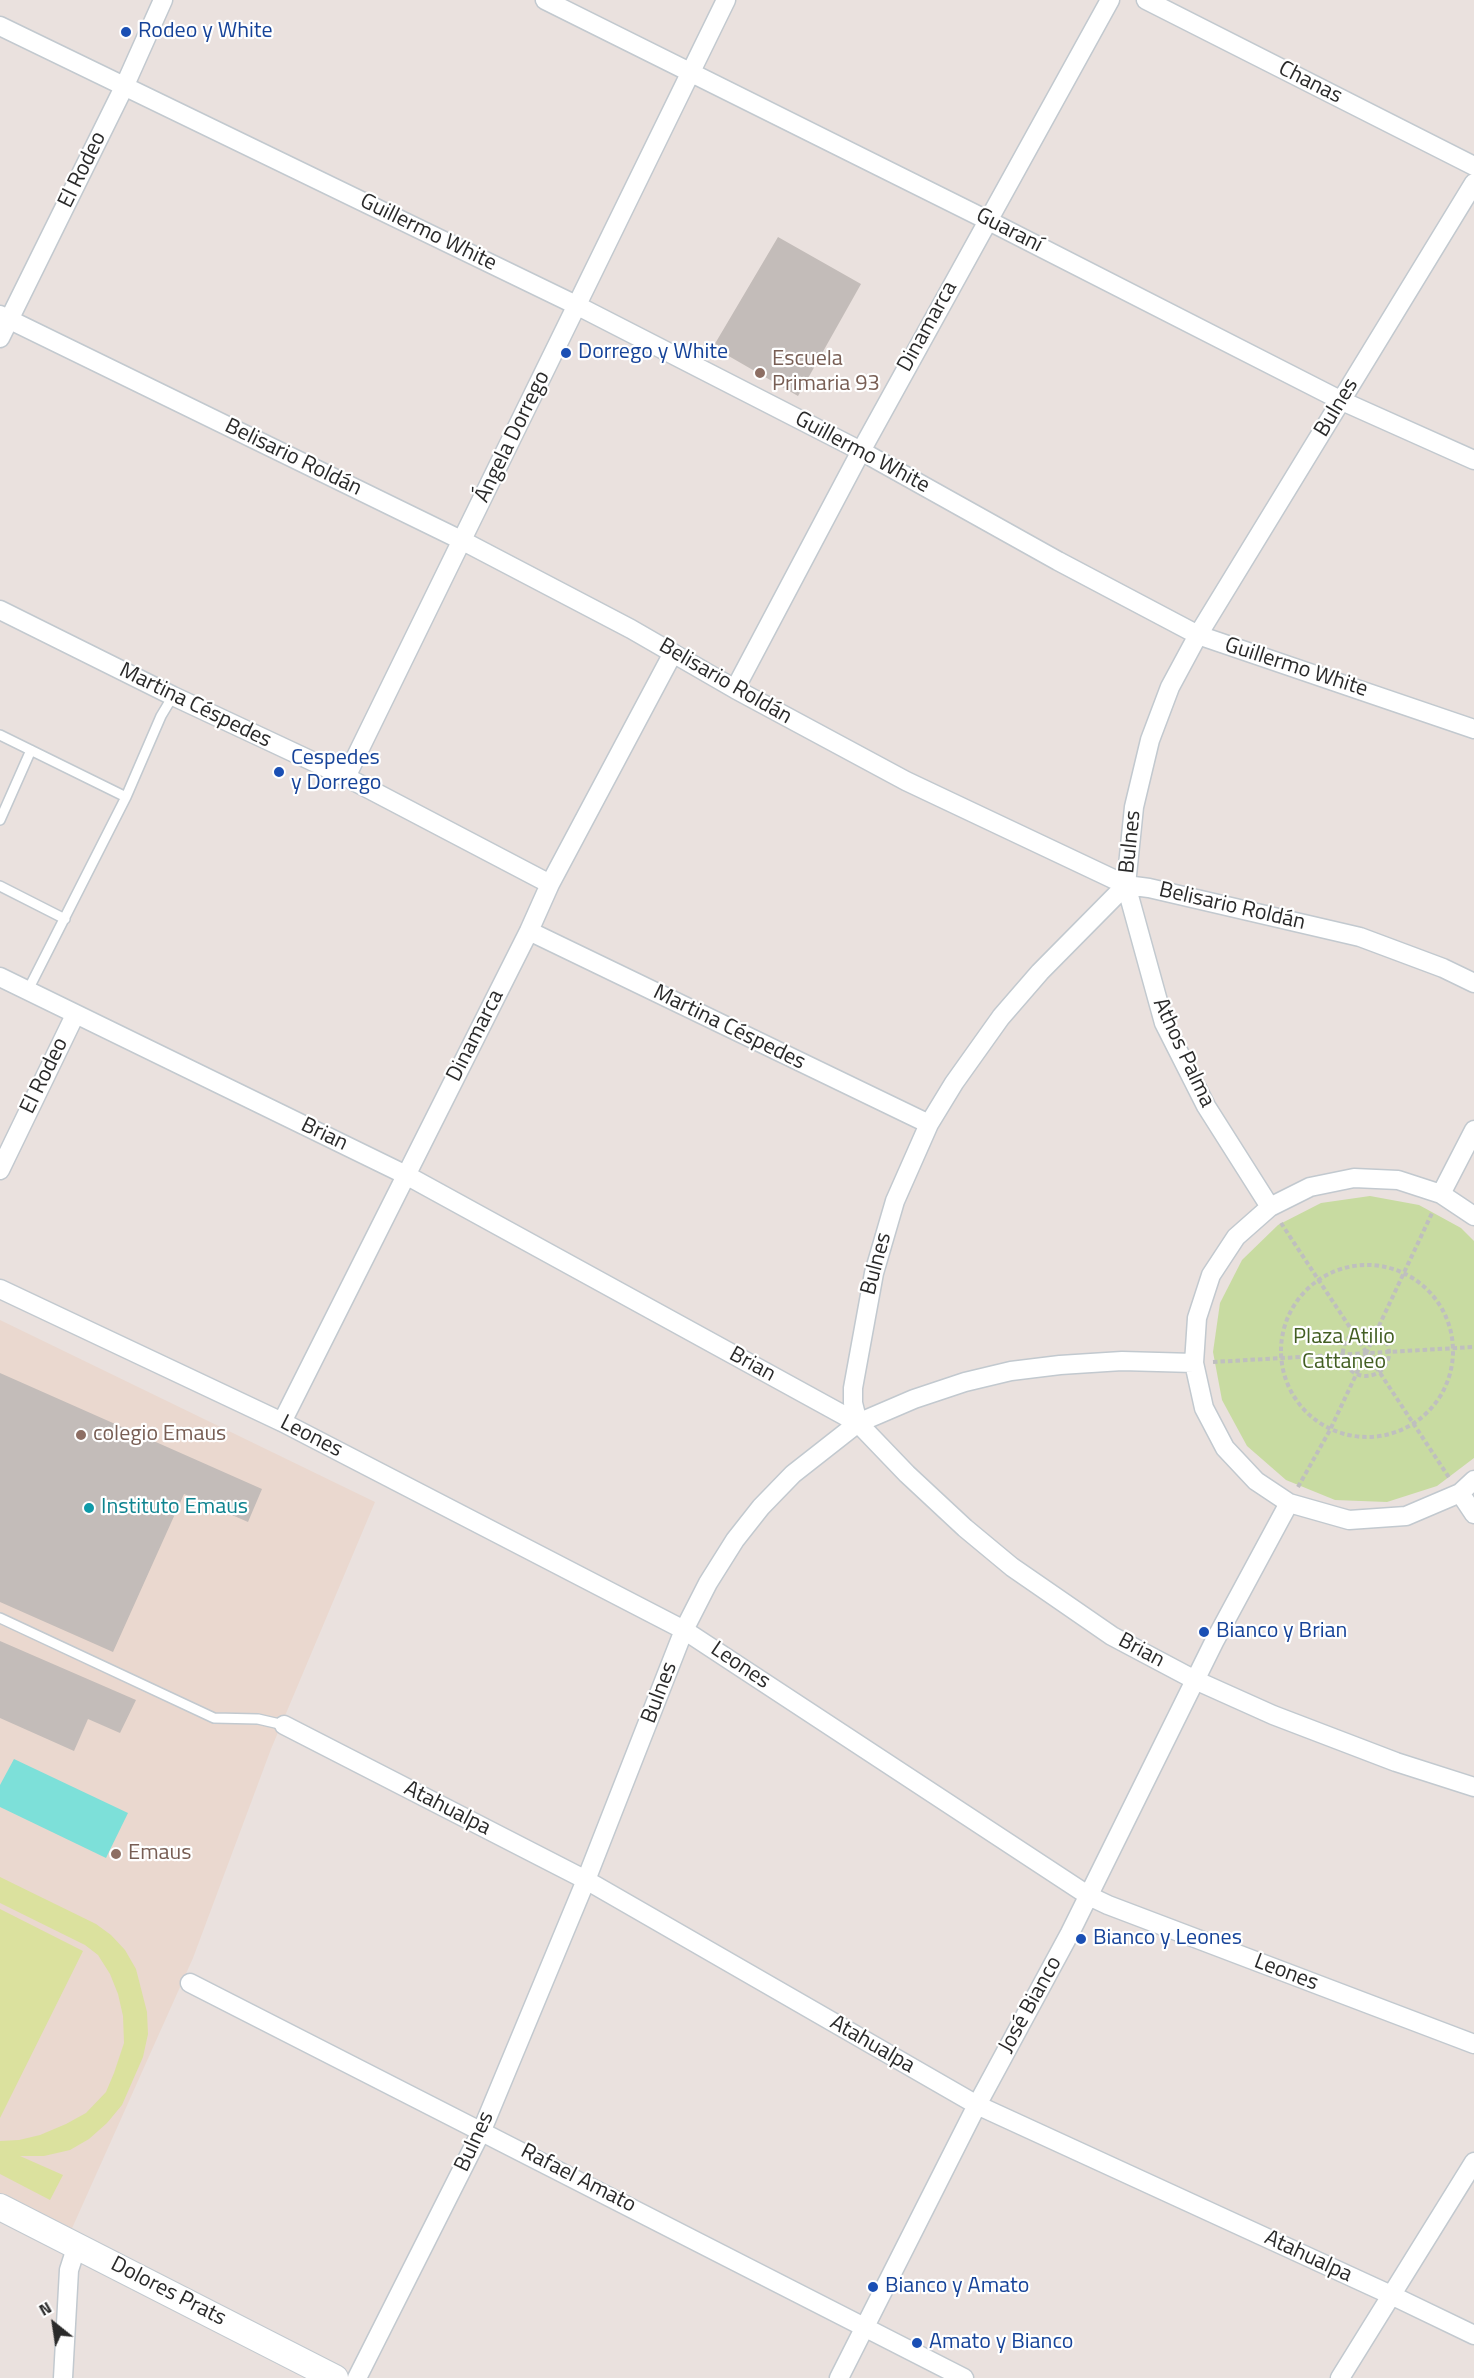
<!DOCTYPE html>
<meta charset="utf-8">
<style>
body{margin:0}
#map{position:relative;width:1474px;height:2378px;overflow:hidden;background:#eae1de;font-family:"Titillium Web",sans-serif}
canvas{display:block}
.north{position:absolute;left:24px;top:2294px;width:60px;height:60px;-webkit-text-stroke:4px #fff;paint-order:stroke;rotate:330deg;font-size:16px;font-weight:700;line-height:24px;text-align:center;color:#2a2a2a}
.north::after{content:'';display:block;margin:auto;width:21px;height:27px;background:#2a2a2a;clip-path:polygon(50% 0,100% 100%,50% 72%,0 100%)}
</style>
<div id="map">
<canvas width="1474" height="2378"></canvas>
<div class="north">N</div>
</div>
<script>
const c = document.querySelector('canvas').getContext('2d');
c.lineJoin = 'round';
function paint(path, color) { c.fillStyle = color; c.fill(path, 'evenodd'); }
const shape = rows => new Path2D(rows.map(r => 'M' + r).join(''));
function strokePath(path, color, width, dash) { c.strokeStyle = color; c.lineWidth = width; c.lineCap = dash ? 'butt' : 'round'; c.setLineDash(dash || []); c.stroke(path); }
function write(font, color, halo, rows, align = 'center') {
  c.font = font + ' "Titillium Web",sans-serif'; c.lineWidth = 4.5; c.setLineDash([]); c.textBaseline = 'middle'; c.strokeStyle = halo; c.fillStyle = color; for (const [text, x, y, turn = 0] of rows) {
    c.save(); c.translate(x, y); c.rotate((+turn || 0) * Math.PI / 180); c.textAlign = isNaN(turn) ? turn : align; if (halo) c.strokeText(text, 0, 0); c.fillText(text, 0, 0); c.restore();
  }
}
const education = shape([
 [0,1320,375,1502,271,1749,193,1958,69,2235,0,2200]
]);
const green = shape([
 [1370,1196,1419,1205,1461,1228,1474,1241,1474,1458,1437,1486,1387,1502,1335,1500,1286,1480,1247,1446,1222,1400,1213,1352,1220,1303,1242,1260,1278,1225,1321,1203]
]);
const pitch = shape([
 [0,1877,96,1924,111,1935,125,1950,136,1969,147,2012,148,2034,143,2057,122,2105,107,2123,89,2139,70,2150,44,2156,20,2156,63,2175,50,2200,0,2174,0,2141,19,2140,40,2135,66,2124,86,2113,106,2092,114,2073,124,2043,123,2016,118,1994,110,1974,98,1955,85,1945,0,1903],
 [0,1909,83,1951,0,2118]
]);
const water = shape([
 [14,1759,128,1813,106,1858,0,1807,0,1785]
]);
const building = shape([
 [778,237,861,284,798,396,713,347],
 [0,1373,262,1489,248,1522,184,1494,113,1652,0,1602],
 [0,1641,136,1700,120,1733,88,1719,74,1751,0,1718]
]);
const path = shape([
 [1281,1223,1450,1479],
 '1281 1351a86 86 0 1 1 172 0a86 86 0 1 1-172 0Z',
 '1343 1353a23 23 0 1 1 46 0a23 23 0 1 1-46 0Z',
 [1213,1362,1474,1347],
 [1298,1487,1330,1430,1433,1211]
]);
const lane = shape([
 [0,735,126,797],
 [0,820,31,750],
 [0,886,65,919],
 [28,990,126,797,161,716,173,696],
 [0,1618,214,1718,258,1719,284,1725]
]);
const street = shape([
 [545,0,987,220,1342,401,1474,460],
 [1146,0,1474,166],
 [0,26,576,305,861,451,1058,561,1198,635,1474,729],
 [0,315,463,541,631,629,735,689,906,781,1126,885,1149,888,1360,937,1443,968,1474,983],
 [0,338,125,85,163,0],
 [0,610,173,696,346,777,550,884],
 [735,689,861,451,1110,0],
 [346,777,726,0],
 [529,931,929,1124],
 [0,977,406,1175,858,1423,907,1474,965,1528,1012,1567,1112,1636,1195,1680,1273,1715,1396,1762,1474,1787],
 [0,1170,75,1015],
 [1441,1194,1474,1130],
 [1270,1207,1206,1106,1164,1023,1126,885,1134,807,1150,740,1170,687,1198,635,1474,183],
 [1474,1216,1441,1194,1398,1180,1354,1178,1310,1187,1270,1207,1236,1237,1211,1275,1197,1318,1194,1363,1204,1408,1225,1448,1256,1481,1289,1503,1349,1520,1406,1516,1460,1493,1474,1480],
 [0,1289,282,1422,684,1630,1089,1896,1108,1905,1474,2044],
 [282,1422,529,931,550,884,673,653],
 [858,1423,853,1403,853,1388,874,1273,895,1201,929,1124,954,1083,1001,1017,1040,972,1126,885],
 [1460,1493,1474,1514],
 [284,1725,586,1880,977,2105,1391,2295,1474,2335],
 [190,1983,964,2378],
 [63,2378,69,2270,77,2245],
 [357,2378,482,2130,586,1880,684,1630,708,1583,735,1540,761,1507,793,1474,858,1423,914,1399,965,1382,1011,1371,1060,1365,1122,1361,1194,1363],
 [839,2378,977,2105,1070,1933,1214,1642,1289,1503],
 [1340,2378,1474,2162]
]);
const secondary = shape([
 [0,2207,335,2378]
]);
const markers = [
 [126,32,6,"#1a4fb4"],
 [566,353,6,"#1a4fb4"],
 [760,373,6,"#8d6e63"],
 [279,772,6,"#1a4fb4"],
 [81,1435,6,"#8d6e63"],
 [89,1508,6,"#0f9aa8"],
 [1204,1632,6,"#1a4fb4"],
 [116,1854,6,"#8d6e63"],
 [1081,1939,6,"#1a4fb4"],
 [873,2287,6,"#1a4fb4"],
 [917,2343,6,"#1a4fb4"]
];
const transitNames = [
 ["Rodeo y White",138,32],
 ["Dorrego y White",578,353],
 ["Cespedes",291,759],
 ["y Dorrego",291,784],
 ["Bianco y Brian",1216,1632],
 ["Bianco y Leones",1093,1939],
 ["Bianco y Amato",885,2287],
 ["Amato y Bianco",929,2343]
];
const streetNames = [
 ["Chanas",1310,83,27],
 ["El Rodeo",83,170,-64],
 ["Guaraní",1009,231,27],
 ["Guillermo White",428,233,26],
 ["Dinamarca",928,327,-61],
 ["Bulnes",1337,408,-59],
 ["Ángela Dorrego",513,437,-64],
 ["Guillermo White",862,453,28],
 ["Belisario Roldán",293,458,26],
 ["Guillermo White",1296,668,18],
 ["Belisario Roldán",725,682,30],
 ["Martina Céspedes",195,706,26],
 ["Bulnes",1131,842,-84],
 ["Belisario Roldán",1232,907,13],
 ["Martina Céspedes",729,1028,26],
 ["Dinamarca",476,1036,-63],
 ["Athos Palma",1183,1053,65],
 ["El Rodeo",45,1076,-64],
 ["Brian",324,1135,26],
 ["Bulnes",877,1264,-75],
 ["Brian",752,1365,29],
 ["Leones",311,1437,27],
 ["Brian",1141,1651,28],
 ["Leones",740,1666,34],
 ["Bulnes",660,1693,-69],
 ["Atahualpa",447,1809,27],
 ["Leones",1286,1973,21],
 ["José Bianco",1031,2005,-61],
 ["Atahualpa",872,2045,30],
 ["Bulnes",475,2142,-65],
 ["Rafael Amato",578,2179,27],
 ["Atahualpa",1308,2257,25],
 ["Dolores Prats",168,2292,27]
];
const educationNames = [
 ["Escuela",772,360],
 ["Primaria 93",772,385],
 ["colegio Emaus",93,1435],
 ["Emaus",128,1854]
];
const parkNames = [
 ["Plaza Atilio",1344,1338],
 ["Cattaneo",1344,1363]
];
const cultureNames = [
 ["Instituto Emaus",101,1508]
];
paint(education, '#ead8cf');
paint(green, '#c8dba1');
paint(pitch, '#dbe19e');
paint(water, '#7de0d9');
paint(building, '#c3bcb9');
strokePath(lane, '#c2c9cf', 12);
strokePath(street, '#c2c9cf', 21);
strokePath(secondary, '#c2c9cf', 28);
strokePath(path, '#bfbfbf', 4, [4.5, 3]);
strokePath(lane, '#fff', 9);
strokePath(street, '#fff', 18);
strokePath(secondary, '#fff', 26);
for (const [x, y, r, color] of markers) { const dot = new Path2D(); dot.arc(x, y, r, 0, 2 * Math.PI); c.fillStyle = color; c.fill(dot); strokePath(dot, '#fff', 2); }
write('22px', '#164399', '#fff', transitNames, 'left');
write('22px', '#2a2a2a', '#fff', streetNames);
write('22px', '#785e54', '#fff', educationNames, 'left');
write('22px', '#435f23', '#fff', parkNames);
write('22px', '#0d838f', '#fff', cultureNames, 'left');
</script>
